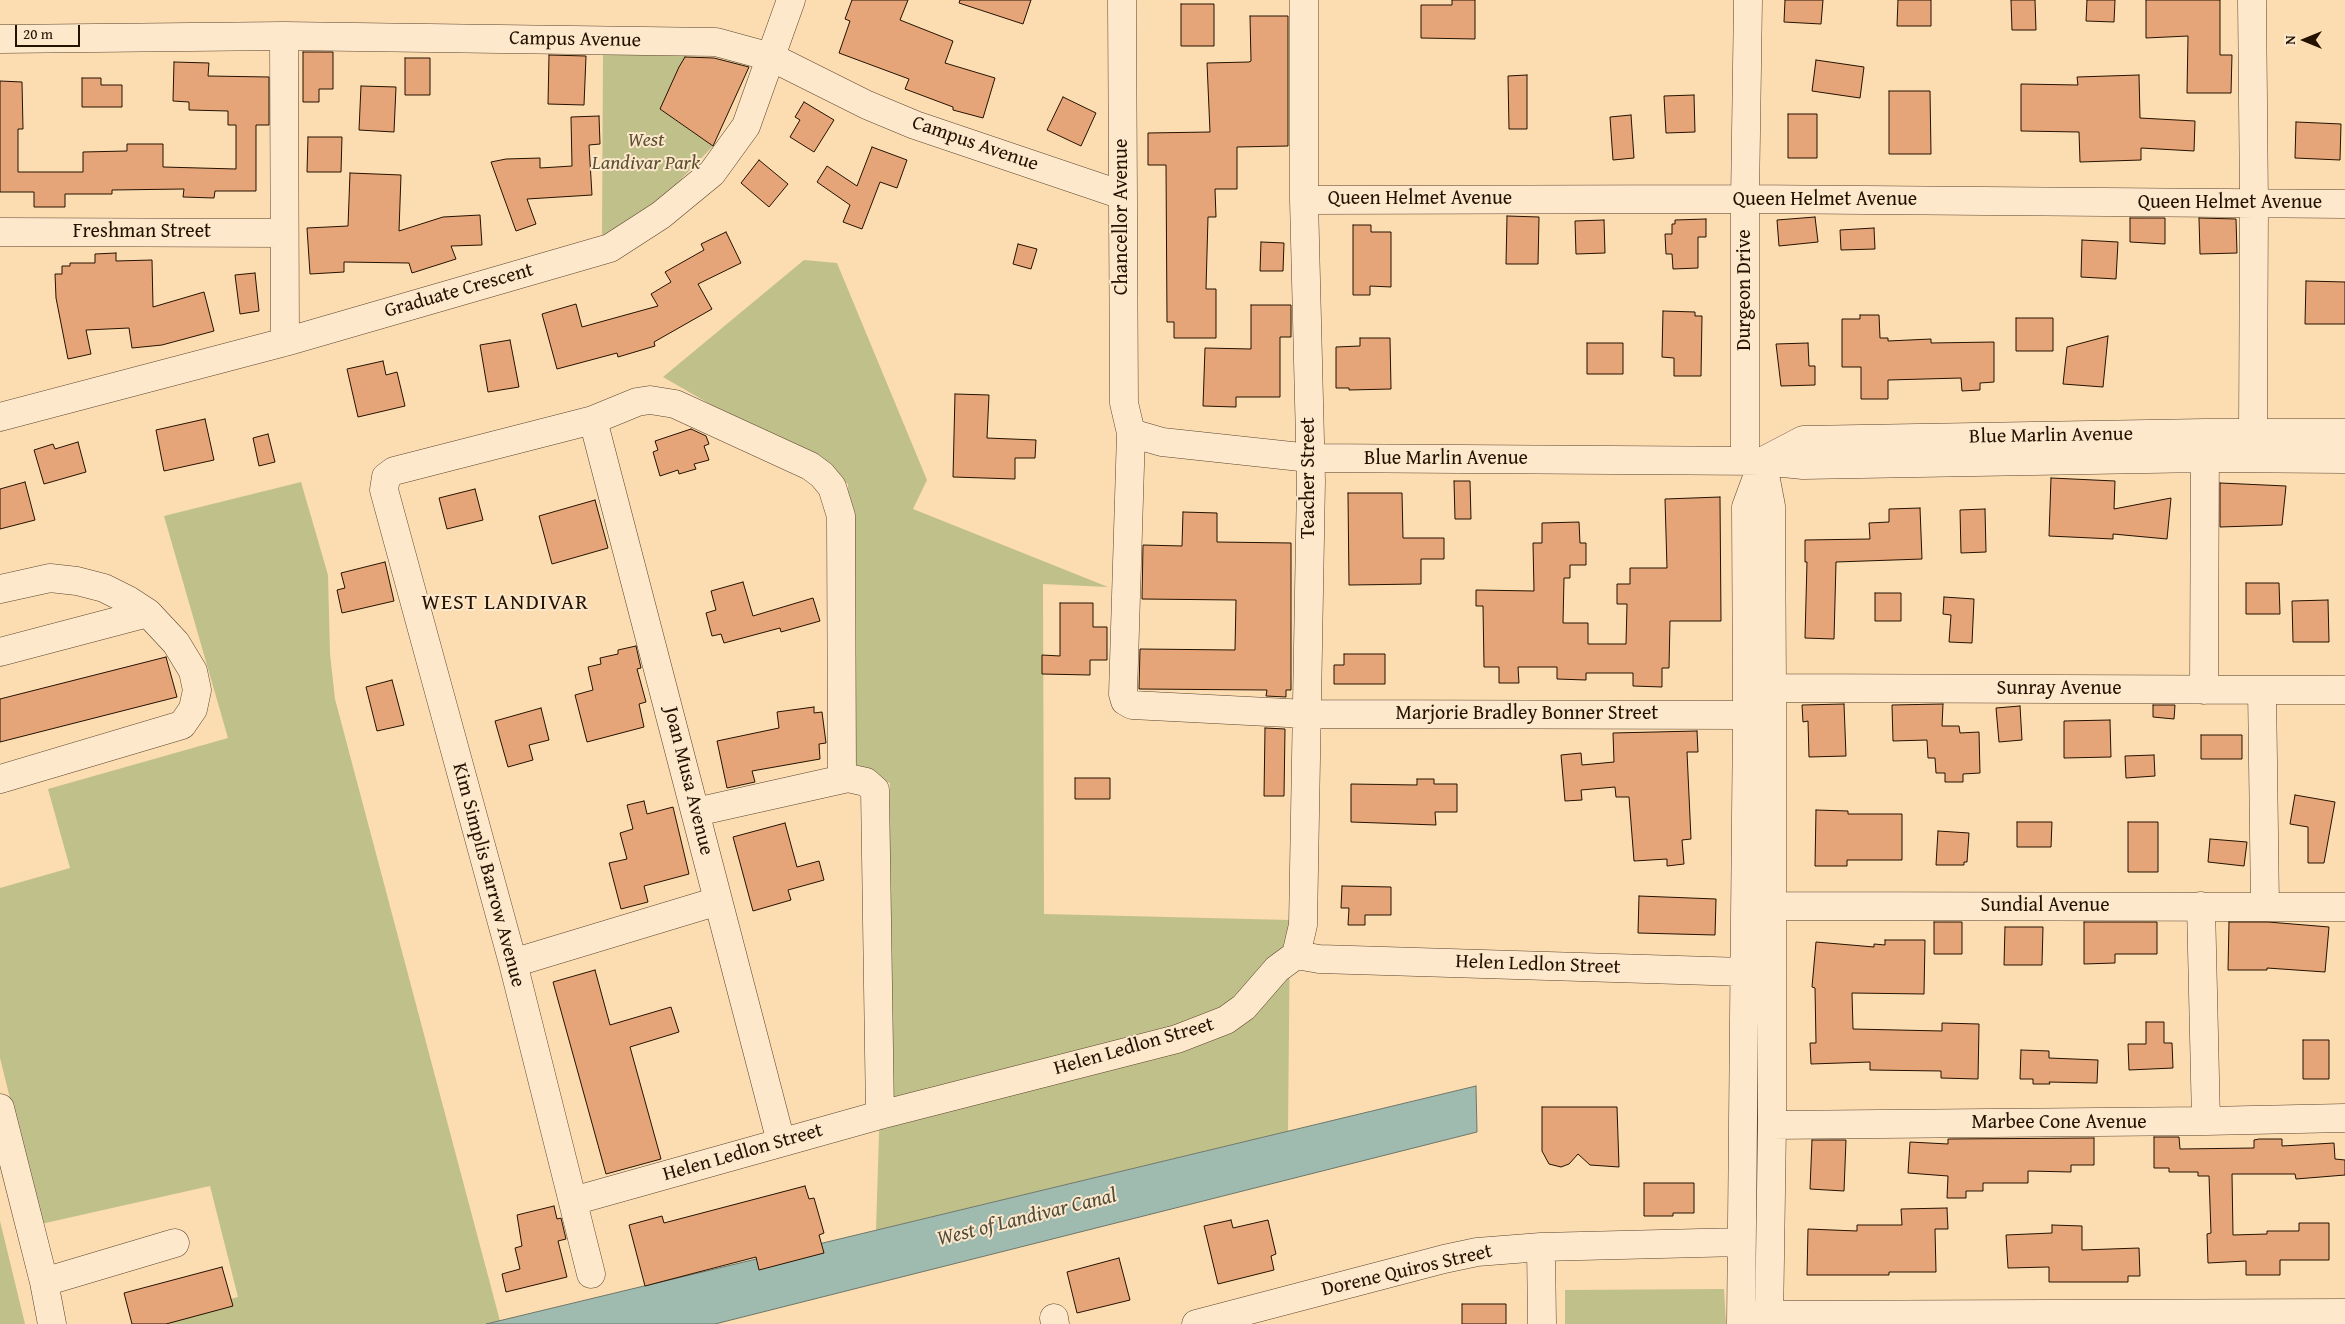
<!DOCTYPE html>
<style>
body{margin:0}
#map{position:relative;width:2345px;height:1324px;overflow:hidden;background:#fcdcb1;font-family:"Gentium Book Plus",serif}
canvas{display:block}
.north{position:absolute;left:2280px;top:15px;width:50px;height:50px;-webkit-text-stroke:4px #fde8cc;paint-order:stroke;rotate:270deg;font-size:14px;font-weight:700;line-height:20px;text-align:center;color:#241200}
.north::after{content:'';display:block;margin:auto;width:18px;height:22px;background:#241200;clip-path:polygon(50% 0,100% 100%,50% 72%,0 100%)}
.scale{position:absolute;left:15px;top:25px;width:65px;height:22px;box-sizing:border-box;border:2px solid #241200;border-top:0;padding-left:6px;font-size:15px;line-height:18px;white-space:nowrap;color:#241200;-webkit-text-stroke:4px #fde8cc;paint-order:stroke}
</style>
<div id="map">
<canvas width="2345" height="1324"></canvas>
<div class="north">N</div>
<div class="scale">20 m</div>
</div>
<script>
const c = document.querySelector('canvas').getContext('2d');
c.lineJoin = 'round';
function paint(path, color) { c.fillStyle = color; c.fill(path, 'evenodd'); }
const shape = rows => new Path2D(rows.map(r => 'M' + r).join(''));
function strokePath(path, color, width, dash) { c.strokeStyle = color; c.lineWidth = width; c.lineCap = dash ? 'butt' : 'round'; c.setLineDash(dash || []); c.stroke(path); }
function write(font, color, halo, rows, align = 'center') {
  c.font = font + ' "Gentium Book Plus",serif'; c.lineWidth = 4; c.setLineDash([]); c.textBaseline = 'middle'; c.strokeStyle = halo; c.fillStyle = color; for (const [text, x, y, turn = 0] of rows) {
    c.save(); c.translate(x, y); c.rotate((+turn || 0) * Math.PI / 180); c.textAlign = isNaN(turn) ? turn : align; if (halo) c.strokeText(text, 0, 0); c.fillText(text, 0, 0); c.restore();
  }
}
const green = shape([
 [688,50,660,109,713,146,661,200,602,236,603,53],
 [804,260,837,263,927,480,913,509,1108,587,1043,584,1044,914,1290,920,1288,1131,876,1230,890,783,853,767,848,484,663,377],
 [301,482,328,575,330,654,335,699,500,1321,486,1324,132,1324,238,1297,210,1186,41,1224,0,1058,0,888,70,868,48,789,228,738,164,516],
 [0,1221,25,1324,0,1324],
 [1724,1289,1726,1324,1565,1324,1565,1290]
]);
const water = shape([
 [1476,1086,1477,1132,715,1324,486,1324,1476,1086]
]);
const building = shape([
 [852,0,908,0,900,20,953,41,945,63,995,78,983,118,953,110,953,107,905,89,909,79,839,53,850,21,845,19,852,0],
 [960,0,1031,0,1023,24,959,3,960,0],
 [1452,0,1475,0,1475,39,1421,38,1421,5,1452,5,1452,0],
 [1785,0,1823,0,1821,24,1784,22,1785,0],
 [1898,0,1931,0,1931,26,1897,26,1898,0],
 [2011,0,2035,0,2036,30,2012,30,2011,0],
 [2087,0,2115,0,2114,22,2086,21,2087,0],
 [2146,0,2220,0,2220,55,2232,55,2231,93,2187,93,2188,36,2146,38,2146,0],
 [1181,4,1214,4,1214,46,1181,46,1181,4],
 [1250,16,1288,16,1288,146,1237,147,1237,189,1215,189,1216,217,1208,217,1206,289,1216,289,1216,338,1174,338,1174,322,1167,322,1166,165,1148,165,1148,133,1210,132,1207,63,1249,62,1251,61,1250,16],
 [303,52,333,52,333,89,319,89,319,102,303,102,303,52],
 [549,55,586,56,584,105,548,104,549,55],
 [685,57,714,58,749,67,713,146,660,109,679,67,685,57],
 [405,58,430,58,430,95,405,95,405,58],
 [1816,60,1864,67,1860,98,1812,91,1816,60],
 [174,62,209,63,208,76,269,77,269,125,256,125,256,191,215,191,214,198,183,197,184,189,112,190,112,194,65,194,65,207,34,207,34,192,0,192,0,81,22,82,23,129,18,129,18,172,83,172,83,152,127,151,127,144,163,144,163,167,236,169,236,125,228,125,228,111,189,110,189,102,173,101,174,62],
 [1527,75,1527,129,1509,129,1508,76,1527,75],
 [2139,75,2140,118,2195,121,2194,151,2141,148,2141,160,2080,162,2079,132,2021,131,2021,84,2078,85,2077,77,2139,75],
 [82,78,101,78,101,85,122,85,122,107,82,107,82,78],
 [361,86,396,87,394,132,359,130,361,86],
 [1889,91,1930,91,1931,154,1889,154,1889,91],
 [1694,95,1695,132,1666,133,1664,96,1694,95],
 [1063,97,1096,113,1081,146,1047,130,1063,97],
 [804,102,834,120,814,152,790,137,800,120,795,117,804,102],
 [1788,114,1817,114,1817,158,1788,158,1788,114],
 [1631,115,1634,158,1613,160,1610,117,1631,115],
 [599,116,600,144,589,145,592,195,527,199,536,224,516,231,491,162,506,159,540,158,540,168,572,166,571,117,599,116],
 [2296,122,2341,124,2340,160,2295,158,2296,122],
 [308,137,342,137,341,172,307,172,308,137],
 [872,147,907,160,897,188,880,182,862,229,843,222,850,205,817,182,827,166,857,186,872,147],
 [759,160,788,184,769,207,741,183,759,160],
 [350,173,401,175,399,231,443,217,480,215,482,245,451,246,456,259,412,273,409,263,344,262,344,272,310,274,307,228,348,226,350,173],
 [1507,216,1539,217,1538,264,1506,264,1507,216],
 [1815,217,1818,242,1779,246,1777,220,1815,217],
 [2130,218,2165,218,2165,244,2130,242,2130,218],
 [2199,218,2236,219,2237,253,2200,254,2199,218],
 [1706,219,1706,237,1698,237,1698,268,1673,269,1672,254,1666,254,1665,234,1672,234,1672,224,1675,224,1675,220,1706,219],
 [1604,220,1605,253,1576,254,1575,221,1604,220],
 [1353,225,1371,225,1371,232,1391,232,1391,287,1370,286,1370,295,1353,295,1353,225],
 [1874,228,1875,249,1841,250,1840,230,1874,228],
 [726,232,741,263,698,284,712,309,654,342,655,346,618,357,617,353,557,369,542,314,576,304,582,327,658,306,651,294,671,282,665,272,704,250,701,244,726,232],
 [2082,240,2118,242,2116,279,2081,277,2082,240],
 [1261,242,1284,243,1283,271,1260,271,1261,242],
 [1018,244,1037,249,1031,269,1013,264,1018,244],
 [116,253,116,261,152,260,153,307,204,292,214,331,162,345,132,348,129,328,86,330,91,354,68,359,56,298,55,274,62,274,62,266,70,266,70,263,95,263,95,254,116,253],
 [255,273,259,311,240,314,235,275,255,273],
 [2306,281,2345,282,2345,324,2305,324,2306,281],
 [1251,305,1291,305,1291,337,1280,337,1280,397,1236,397,1236,407,1203,406,1205,348,1251,349,1251,305],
 [1663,311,1695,312,1695,316,1702,316,1701,376,1674,376,1674,358,1662,357,1663,311],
 [1860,315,1879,315,1880,338,1888,338,1888,341,1931,339,1931,343,1994,342,1994,382,1980,383,1980,390,1962,391,1961,378,1888,380,1888,399,1861,399,1861,367,1842,367,1842,319,1860,319,1860,315],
 [2016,318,2053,318,2053,351,2016,351,2016,318],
 [2108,336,2103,387,2063,384,2067,347,2108,336],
 [1360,338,1390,338,1391,389,1349,390,1349,388,1336,388,1336,347,1360,346,1360,338],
 [510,340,519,387,488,392,480,345,510,340],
 [1587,343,1623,343,1623,374,1587,374,1587,343],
 [1808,343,1809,366,1815,366,1815,385,1781,386,1776,344,1808,343],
 [383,361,386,375,397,372,405,406,358,417,347,369,383,361],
 [955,394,989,395,987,438,1036,440,1035,458,1015,458,1015,479,953,477,955,394],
 [205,419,214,460,164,471,156,430,205,419],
 [691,429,706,436,709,444,704,446,709,460,694,464,696,469,679,474,678,470,660,476,653,452,658,450,655,441,691,429],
 [268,434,275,462,259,466,253,438,268,434],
 [78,442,86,472,44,484,34,450,53,444,55,449,78,442],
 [2051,478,2115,481,2114,509,2171,498,2167,539,2113,534,2113,539,2049,536,2051,478],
 [1454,481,1470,481,1471,519,1455,519,1454,481],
 [25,482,35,520,0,529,0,489,25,482],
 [2220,483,2286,486,2282,525,2220,527,2220,483],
 [475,489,483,520,447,529,439,498,475,489],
 [1348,493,1402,493,1403,538,1444,538,1444,559,1421,559,1421,584,1349,585,1348,493],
 [1720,497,1721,621,1670,621,1669,668,1662,668,1662,687,1633,686,1633,673,1586,673,1586,680,1557,679,1557,667,1518,667,1519,683,1499,683,1499,667,1484,667,1483,606,1476,606,1476,590,1534,591,1533,543,1542,543,1542,523,1579,522,1580,543,1586,543,1586,565,1570,565,1570,578,1564,578,1563,623,1588,623,1588,644,1626,644,1627,604,1617,604,1617,584,1630,584,1630,568,1667,568,1665,499,1720,497],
 [595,500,608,548,552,564,539,516,595,500],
 [1920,508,1922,559,1836,562,1834,639,1805,638,1807,562,1805,562,1805,540,1870,539,1869,523,1889,522,1889,509,1920,508],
 [1985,509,1986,552,1961,553,1960,510,1985,509],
 [1183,512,1217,513,1217,542,1291,543,1291,690,1286,690,1286,697,1266,696,1267,690,1139,689,1140,649,1235,650,1236,600,1142,599,1143,545,1182,546,1183,512],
 [385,562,394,601,342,613,337,590,345,588,341,573,385,562],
 [743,582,753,616,813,598,820,621,781,632,780,628,724,643,721,634,712,636,706,613,716,610,711,591,743,582],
 [2246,583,2279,583,2280,614,2246,614,2246,583],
 [1875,593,1901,593,1901,621,1875,621,1875,593],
 [1944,597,1974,599,1972,643,1949,642,1951,615,1943,614,1944,597],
 [2328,600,2329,642,2293,642,2292,601,2328,600],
 [1060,603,1093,603,1093,627,1107,627,1107,660,1090,660,1090,675,1042,674,1042,655,1060,656,1060,603],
 [636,646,641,668,637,669,646,702,639,704,644,727,587,742,575,695,593,690,588,667,601,664,600,658,618,654,618,650,636,646],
 [1344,654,1385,654,1385,684,1334,684,1334,665,1344,665,1344,654],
 [166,657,177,697,0,742,0,699,166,657],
 [392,680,404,725,377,731,366,687,392,680],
 [1844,704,1846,756,1809,757,1808,721,1803,722,1802,705,1844,704],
 [1943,704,1942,726,1959,726,1960,733,1979,732,1980,773,1963,774,1963,782,1945,782,1945,773,1936,773,1935,758,1928,758,1927,740,1893,741,1892,705,1943,704],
 [2153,705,2175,705,2174,719,2153,717,2153,705],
 [2020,706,2022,740,1999,742,1996,708,2020,706],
 [814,707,814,713,822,712,826,743,819,744,820,759,752,771,755,782,727,788,717,741,779,728,777,712,814,707],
 [541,708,549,740,529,745,533,760,508,767,495,721,541,708],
 [2110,720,2111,757,2064,758,2064,721,2110,720],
 [1265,728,1285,729,1284,796,1264,796,1265,728],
 [1697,731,1698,752,1687,752,1691,839,1682,840,1684,864,1667,866,1667,859,1634,861,1629,797,1616,797,1615,787,1581,790,1582,800,1565,801,1561,755,1581,753,1582,765,1614,762,1613,733,1697,731],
 [2201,735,2242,735,2242,759,2201,759,2201,735],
 [2154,755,2155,776,2126,778,2125,756,2154,755],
 [1075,778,1110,778,1110,799,1075,799,1075,778],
 [1417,779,1434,779,1434,784,1457,784,1457,812,1435,812,1436,825,1351,822,1351,784,1417,785,1417,779],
 [2295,795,2335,802,2324,863,2308,863,2308,827,2290,824,2295,795],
 [644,801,647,814,673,807,689,874,644,886,648,902,621,909,609,863,627,859,620,833,633,829,627,805,644,801],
 [1816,810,1848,811,1848,814,1902,814,1902,860,1847,860,1847,866,1815,866,1816,810],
 [2017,822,2052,822,2051,847,2017,847,2017,822],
 [2128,822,2158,822,2158,872,2128,872,2128,822],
 [785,823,797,867,819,861,824,880,788,890,791,900,753,911,733,837,785,823],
 [1938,831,1969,833,1967,862,1964,862,1964,865,1936,865,1938,831],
 [2210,839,2247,842,2244,866,2208,862,2210,839],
 [1342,886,1391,887,1391,915,1365,915,1365,925,1348,925,1349,908,1341,908,1342,886],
 [1639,896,1716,899,1715,935,1638,933,1639,896],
 [1934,922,1962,922,1962,954,1934,954,1934,922],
 [2084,922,2157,922,2157,954,2115,954,2115,963,2084,964,2084,922],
 [2229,922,2268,922,2329,927,2325,972,2267,968,2267,970,2228,970,2229,922],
 [2005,927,2043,927,2042,965,2004,965,2005,927],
 [1885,940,1925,940,1924,994,1852,993,1853,1029,1942,1031,1942,1023,1979,1024,1978,1079,1941,1078,1941,1071,1870,1070,1870,1062,1811,1064,1810,1043,1816,1043,1815,988,1812,987,1816,942,1874,947,1874,944,1885,945,1885,940],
 [595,970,610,1025,671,1007,679,1032,630,1047,661,1159,606,1174,553,982,595,970],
 [2146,1022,2164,1022,2164,1043,2172,1043,2173,1068,2129,1070,2128,1044,2146,1044,2146,1022],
 [2303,1040,2329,1040,2329,1079,2303,1079,2303,1040],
 [2021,1050,2049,1051,2049,1058,2098,1060,2097,1083,2049,1082,2050,1084,2033,1084,2033,1079,2020,1079,2021,1050],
 [1542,1107,1617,1107,1619,1167,1590,1165,1578,1154,1569,1164,1561,1167,1549,1164,1542,1151,1542,1107],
 [2154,1137,2179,1137,2180,1149,2254,1148,2254,1140,2259,1139,2282,1139,2282,1146,2334,1143,2335,1159,2345,1160,2345,1175,2296,1179,2295,1174,2232,1174,2233,1235,2267,1234,2267,1231,2299,1231,2299,1223,2329,1223,2329,1260,2280,1260,2280,1275,2246,1275,2246,1261,2208,1263,2207,1234,2211,1233,2209,1176,2198,1176,2198,1172,2169,1172,2169,1168,2154,1168,2154,1137],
 [2094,1138,2094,1165,2071,1165,2071,1172,2028,1171,2028,1183,1983,1183,1983,1191,1966,1191,1966,1198,1947,1198,1948,1176,1908,1173,1910,1142,1948,1144,1948,1139,2094,1138],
 [1812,1140,1846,1140,1844,1191,1810,1189,1812,1140],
 [1644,1183,1694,1183,1694,1213,1673,1213,1673,1216,1644,1216,1644,1183],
 [805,1186,809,1199,814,1198,824,1233,819,1235,824,1253,759,1270,756,1257,645,1286,629,1225,662,1216,664,1223,805,1186],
 [554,1206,557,1219,561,1218,566,1239,558,1241,567,1277,506,1292,502,1274,520,1269,515,1248,522,1246,517,1215,554,1206],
 [1947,1208,1948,1229,1935,1229,1936,1272,1889,1272,1889,1275,1807,1275,1808,1229,1857,1231,1857,1225,1902,1225,1901,1209,1947,1208],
 [1231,1220,1233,1228,1268,1220,1276,1254,1271,1256,1274,1270,1218,1284,1204,1226,1231,1220],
 [2052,1225,2082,1226,2082,1250,2139,1248,2140,1276,2128,1276,2128,1282,2049,1282,2049,1267,2008,1268,2006,1235,2052,1233,2052,1225],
 [1119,1258,1130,1300,1077,1313,1067,1272,1119,1258],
 [222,1267,233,1306,166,1324,132,1324,124,1293,222,1267],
 [1462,1304,1506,1304,1506,1324,1462,1324,1462,1304]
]);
const minor = shape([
 [1122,0,1124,403,1131,433,1123,694,1125,701,1132,705,1307,714,1747,715],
 [2252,0,2254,203,2253,433],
 [284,36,285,342],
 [0,39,284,36,716,42,771,57,867,105,915,125,1122,195],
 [1304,200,1745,199,2345,204],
 [0,232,284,233],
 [0,417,285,342,610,248,661,215,712,173,746,126,791,0],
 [593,420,781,1142],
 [1131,433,1162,442,1310,458,1763,461,1803,465,2205,458,2345,459],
 [1745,461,1745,199,1748,0],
 [1763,461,1803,440,2205,433,2345,433],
 [1763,464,1771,506,1772,688,1772,1125,1769,1324],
 [0,589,50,578,77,581,104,588,128,600,148,613,176,643,193,671,197,690,193,709,182,725,0,779],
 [0,652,148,613],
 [1772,688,2345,690],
 [2204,690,2205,439],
 [2262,690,2265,906],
 [696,812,848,778,866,782,875,790,880,1115],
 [1754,906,2345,907],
 [2201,906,2206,1121],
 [1296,955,1303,925,1311,481,1304,200,1304,0],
 [513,963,718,901],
 [0,1108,44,1282,52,1324],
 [1772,1125,2206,1121,2345,1118],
 [573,1201,880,1115,1177,1039,1226,1020,1244,1007,1277,969,1296,955,1319,959,1744,972],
 [1541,1247,1542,1324],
 [591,1274,513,963,384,490,386,477,394,471,593,420,637,402,650,400,675,404,810,466,822,475,832,487,841,516,842,779],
 [44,1282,175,1243],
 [1750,1315,2345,1313],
 [1054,1318,1055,1324],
 [1196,1324,1444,1259,1477,1252,1541,1247,1741,1242],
 [1741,1324,1747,715,1746,507,1763,461]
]);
const streetNames = [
 ["Campus Avenue",575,40,1],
 ["Campus Avenue",975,144,19],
 ["Queen Helmet Avenue",1420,199],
 ["Queen Helmet Avenue",1825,200],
 ["Queen Helmet Avenue",2230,203],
 ["Chancellor Avenue",1122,217,-90],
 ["Freshman Street",142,232],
 ["Durgeon Drive",1745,290,-90],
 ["Graduate Crescent",459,291,-16],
 ["Blue Marlin Avenue",2051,436,-1],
 ["Blue Marlin Avenue",1446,459],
 ["Teacher Street",1309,478,-90],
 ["Sunray Avenue",2059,689],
 ["Marjorie Bradley Bonner Street",1527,714],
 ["Joan Musa Avenue",688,781,76],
 ["Kim Simplis Barrow Avenue",488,875,75],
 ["Sundial Avenue",2045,906],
 ["Helen Ledlon Street",1538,965,2],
 ["Helen Ledlon Street",1134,1047,-16],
 ["Marbee Cone Avenue",2059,1123],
 ["Helen Ledlon Street",743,1153,-16],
 ["Dorene Quiros Street",1407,1271,-13]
];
const parkNames = [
 ["West",646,141],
 ["Landivar Park",646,164]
];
const waterNames = [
 ["West of Landivar Canal",1027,1218,-14]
];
const quarterNames = [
 ["WEST LANDIVAR",505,603]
];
paint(green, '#c0c08a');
paint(water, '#9fbbaf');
strokePath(water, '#6e7769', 1);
paint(building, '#e6a578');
strokePath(building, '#241200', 1);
strokePath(minor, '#5a442c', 29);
strokePath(minor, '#fde8cc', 28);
write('20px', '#241200', '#fde8cc', streetNames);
write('italic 20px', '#5b4f30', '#fde8cc', parkNames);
write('italic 21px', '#4f4d3d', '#fde8cc', waterNames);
c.letterSpacing = '1px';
write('22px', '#241200', '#fde8cc', quarterNames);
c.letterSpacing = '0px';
</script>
